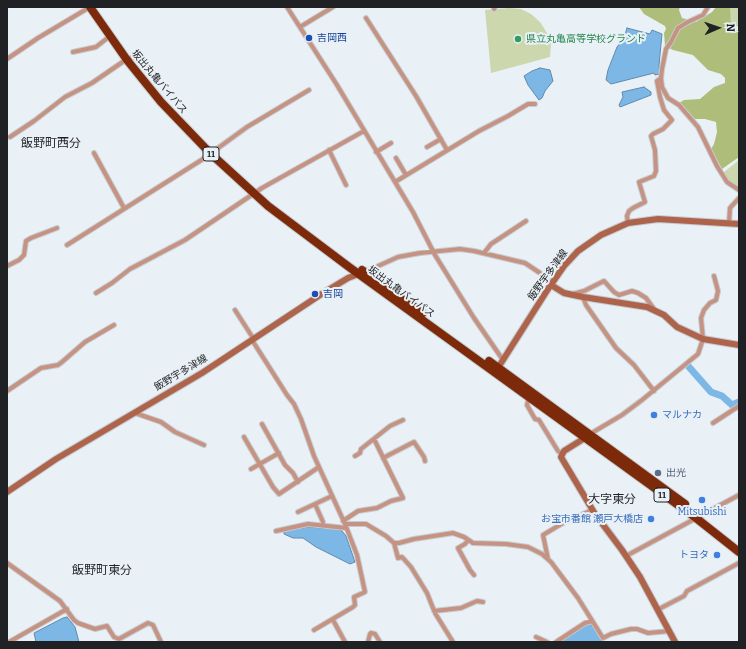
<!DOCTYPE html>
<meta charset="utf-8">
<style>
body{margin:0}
#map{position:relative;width:746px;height:649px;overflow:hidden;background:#e9f0f6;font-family:Bitter,serif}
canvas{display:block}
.frame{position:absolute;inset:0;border:8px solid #1f2124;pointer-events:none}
.north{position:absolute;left:698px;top:8px;width:40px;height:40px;-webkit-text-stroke:3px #e9f0f6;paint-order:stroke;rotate:88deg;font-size:11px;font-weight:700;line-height:16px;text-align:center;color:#1f2124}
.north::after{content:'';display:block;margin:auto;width:14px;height:18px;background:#1f2124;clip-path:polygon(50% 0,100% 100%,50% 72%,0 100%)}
</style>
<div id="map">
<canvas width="746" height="649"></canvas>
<div class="frame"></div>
<div class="north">N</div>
</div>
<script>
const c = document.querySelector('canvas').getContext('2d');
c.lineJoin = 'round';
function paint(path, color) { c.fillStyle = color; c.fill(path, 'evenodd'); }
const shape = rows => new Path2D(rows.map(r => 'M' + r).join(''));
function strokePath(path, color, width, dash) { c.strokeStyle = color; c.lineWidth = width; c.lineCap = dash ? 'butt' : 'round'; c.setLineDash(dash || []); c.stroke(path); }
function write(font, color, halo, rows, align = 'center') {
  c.font = font + ' Bitter,"Noto Sans JP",serif'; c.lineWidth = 4; c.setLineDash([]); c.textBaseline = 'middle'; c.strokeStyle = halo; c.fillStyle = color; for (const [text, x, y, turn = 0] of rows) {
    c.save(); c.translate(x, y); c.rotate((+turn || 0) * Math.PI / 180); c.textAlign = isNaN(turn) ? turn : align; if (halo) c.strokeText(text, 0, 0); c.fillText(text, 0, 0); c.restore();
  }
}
const green = shape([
 [730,7,739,7,739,27,730,24],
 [509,8,521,9,531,14,540,22,547,33,551,44,550,57,491,73,485,10],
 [739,160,739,188,729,181,723,173]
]);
const forest = shape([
 [639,7,680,7,679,10,682,18,696,22,712,12,716,7,730,7,731,29,739,31,739,157,722,169,711,149,714,144,717,132,716,122,705,119,695,119,679,103,684,100,700,99,714,87,725,83,725,78,721,74,708,70,693,55,673,50,665,46,664,33,666,29,665,26,644,14]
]);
const water = shape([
 [627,28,650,34,652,30,662,34,659,65,660,74,655,75,654,73,611,84,606,80,608,70,617,47,624,38,627,28],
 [540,68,550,70,553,81,545,91,542,98,539,100,528,85,524,76,532,71,540,68],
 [644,87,651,92,651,95,620,107,619,105,623,97,622,92,644,87],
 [308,527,337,529,342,531,346,536,355,562,350,564,316,547,303,538,293,538,284,534,284,531,308,527],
 [67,617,75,627,79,642,36,642,34,633,63,618,67,617],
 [588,623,592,625,600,637,602,642,560,642,588,623]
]);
const river = shape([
 [689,367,711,392,722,396,732,405,739,402]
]);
const street = shape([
 [287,7,337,85,413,212,435,255,474,318,503,360],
 [708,7,703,15,688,22,678,28,671,42,666,49,662,69,661,78,662,87,668,98,679,105,698,127,717,166,727,182,739,190],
 [494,9,495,7],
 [366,18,416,96,447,150],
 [300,27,333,7],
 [73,52,96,47,110,36],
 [7,59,38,38,90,7],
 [10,137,34,121,65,97,92,83,124,61,135,56],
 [427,147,441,139],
 [329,150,346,185],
 [376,152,391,143],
 [94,153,124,208],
 [396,158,406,175],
 [395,182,479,131,508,116,528,104,535,104],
 [628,223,627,216,629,211,633,208,645,202,639,182,654,176,656,171,655,150,651,136,653,134,663,129,672,120,664,110,660,97,657,81,661,78],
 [729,223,730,208,739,198],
 [67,245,203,159,247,127,309,90],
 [484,253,491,244,526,221],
 [7,266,19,260,24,255,26,241,31,238,57,228],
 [365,272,398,257,420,253,460,249,474,251,525,263,540,273,551,285],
 [96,293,112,283,130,269,185,240,262,188,364,131],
 [573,294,584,291,604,281,614,292,619,295,632,291,638,293,646,298,654,309],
 [583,297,586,305,616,348,634,365,654,391],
 [235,310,253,338],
 [252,340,287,395,294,404,301,419,314,456,345,524,357,555,365,592,354,597,355,605,353,607,314,630],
 [7,391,41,368,58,365,62,362,85,342,114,325],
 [529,397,527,405,535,419,539,420,558,451,562,454],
 [135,413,161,422,175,432,204,445],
 [713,423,739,406],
 [262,424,285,465,293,473,298,482],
 [590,434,622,415,642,400,698,354,703,339,701,318,704,310,710,303,716,300,718,291,714,276],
 [244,437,273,487,279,494,319,467],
 [355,456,360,453,361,449,390,426,403,420],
 [383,458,414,442,424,457,425,461],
 [251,469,279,453],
 [315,504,323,522],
 [298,512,332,496],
 [343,521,358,511,377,508,391,501,403,498,374,439],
 [345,524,366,524,386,536,394,543,399,543,414,539,453,533,464,537,473,543,506,544,528,547,542,554,551,562,578,598,603,638,611,634,631,629,637,629,648,633,670,631],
 [276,531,308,524,346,528],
 [468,540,465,544,458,548,470,570,474,575],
 [394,543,398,558,402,557,411,567,427,593,435,613,453,642],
 [626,556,739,495],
 [548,559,543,535,563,523,592,510],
 [7,563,60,601,74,620,78,623,95,629,107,626,114,637,119,639,148,623,153,625,161,642],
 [659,609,684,596,687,591,739,563],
 [434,611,461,608,477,601,483,602],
 [333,620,345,642],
 [536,637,547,642],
 [9,642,67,609],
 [368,642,370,634,371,633,375,634,380,642],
 [556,642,585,623,592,621]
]);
const secondary = shape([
 [551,285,564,293,583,297,647,307,664,315,677,327,703,339,739,345],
 [496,371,548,289,564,266,578,251,601,235,628,223,658,219,739,224],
 [588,436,564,451,561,457,595,514,622,550,640,577,675,642],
 [7,492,56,459,202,373,320,295,348,278,361,273]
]);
const highway = shape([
 [90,7,127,60,161,102,210,153,268,206,349,267,696,518,739,552],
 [362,270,423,313],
 [489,361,685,504]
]);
const markers = [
 [309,38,4,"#1a4fb4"],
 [518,39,4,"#2e9e5b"],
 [315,294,4,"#1a4fb4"],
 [654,415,4,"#3f7fe0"],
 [658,473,4,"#5c6f8a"],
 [702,500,4,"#3f7fe0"],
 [651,519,4,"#3f7fe0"],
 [717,555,4,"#3f7fe0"]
];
const shields = [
 [211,154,16],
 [662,495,16]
];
const shieldNames = [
 ["11",211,154],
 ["11",662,495]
];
const transitNames = [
 ["吉岡西",317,38],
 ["吉岡",323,294]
];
const leisureNames = [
 ["県立丸亀高等学校グランド",526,39]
];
const streetNames = [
 ["坂出丸亀バイパス",159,82,50],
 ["飯野宇多津線",548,275,-54],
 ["坂出丸亀バイパス",401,292,36],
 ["飯野宇多津線",181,373,-31]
];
const shopNames = [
 ["マルナカ",662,415,"left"],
 ["Mitsubishi",702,512,"center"],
 ["お宝市番館 瀬戸大橋店",643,519],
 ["トヨタ",709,555]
];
const serviceNames = [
 ["出光",666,473]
];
const quarterNames = [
 ["飯野町西分",51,144],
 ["大字東分",612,500],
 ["飯野町東分",102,571]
];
paint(green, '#ccd7ad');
paint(forest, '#aebe7a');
paint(water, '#7cb7e6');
strokePath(water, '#608aac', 1);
strokePath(river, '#7cb7e6', 7);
strokePath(street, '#c5cbd0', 6);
strokePath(secondary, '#c5cbd0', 8);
strokePath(highway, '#c5cbd0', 10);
strokePath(street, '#c69281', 4);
strokePath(secondary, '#ae634b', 6);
strokePath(highway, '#7d2a0b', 8);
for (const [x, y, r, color] of markers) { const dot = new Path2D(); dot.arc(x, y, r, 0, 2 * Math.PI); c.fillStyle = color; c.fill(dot); strokePath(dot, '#e9f0f6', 1.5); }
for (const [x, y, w] of shields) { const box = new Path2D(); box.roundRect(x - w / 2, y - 7, w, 14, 3); c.fillStyle = '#e9f0f6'; c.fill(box); strokePath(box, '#1f2124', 1); }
write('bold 9px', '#1f2124', null, shieldNames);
write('10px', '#164399', '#e9f0f6', transitNames, 'left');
write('10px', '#27864d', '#e9f0f6', leisureNames, 'left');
write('10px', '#1f2124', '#e9f0f6', streetNames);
write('10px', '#366cbe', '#e9f0f6', shopNames, 'right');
write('10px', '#4e5e75', '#e9f0f6', serviceNames, 'left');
write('12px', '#1f2124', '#e9f0f6', quarterNames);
</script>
